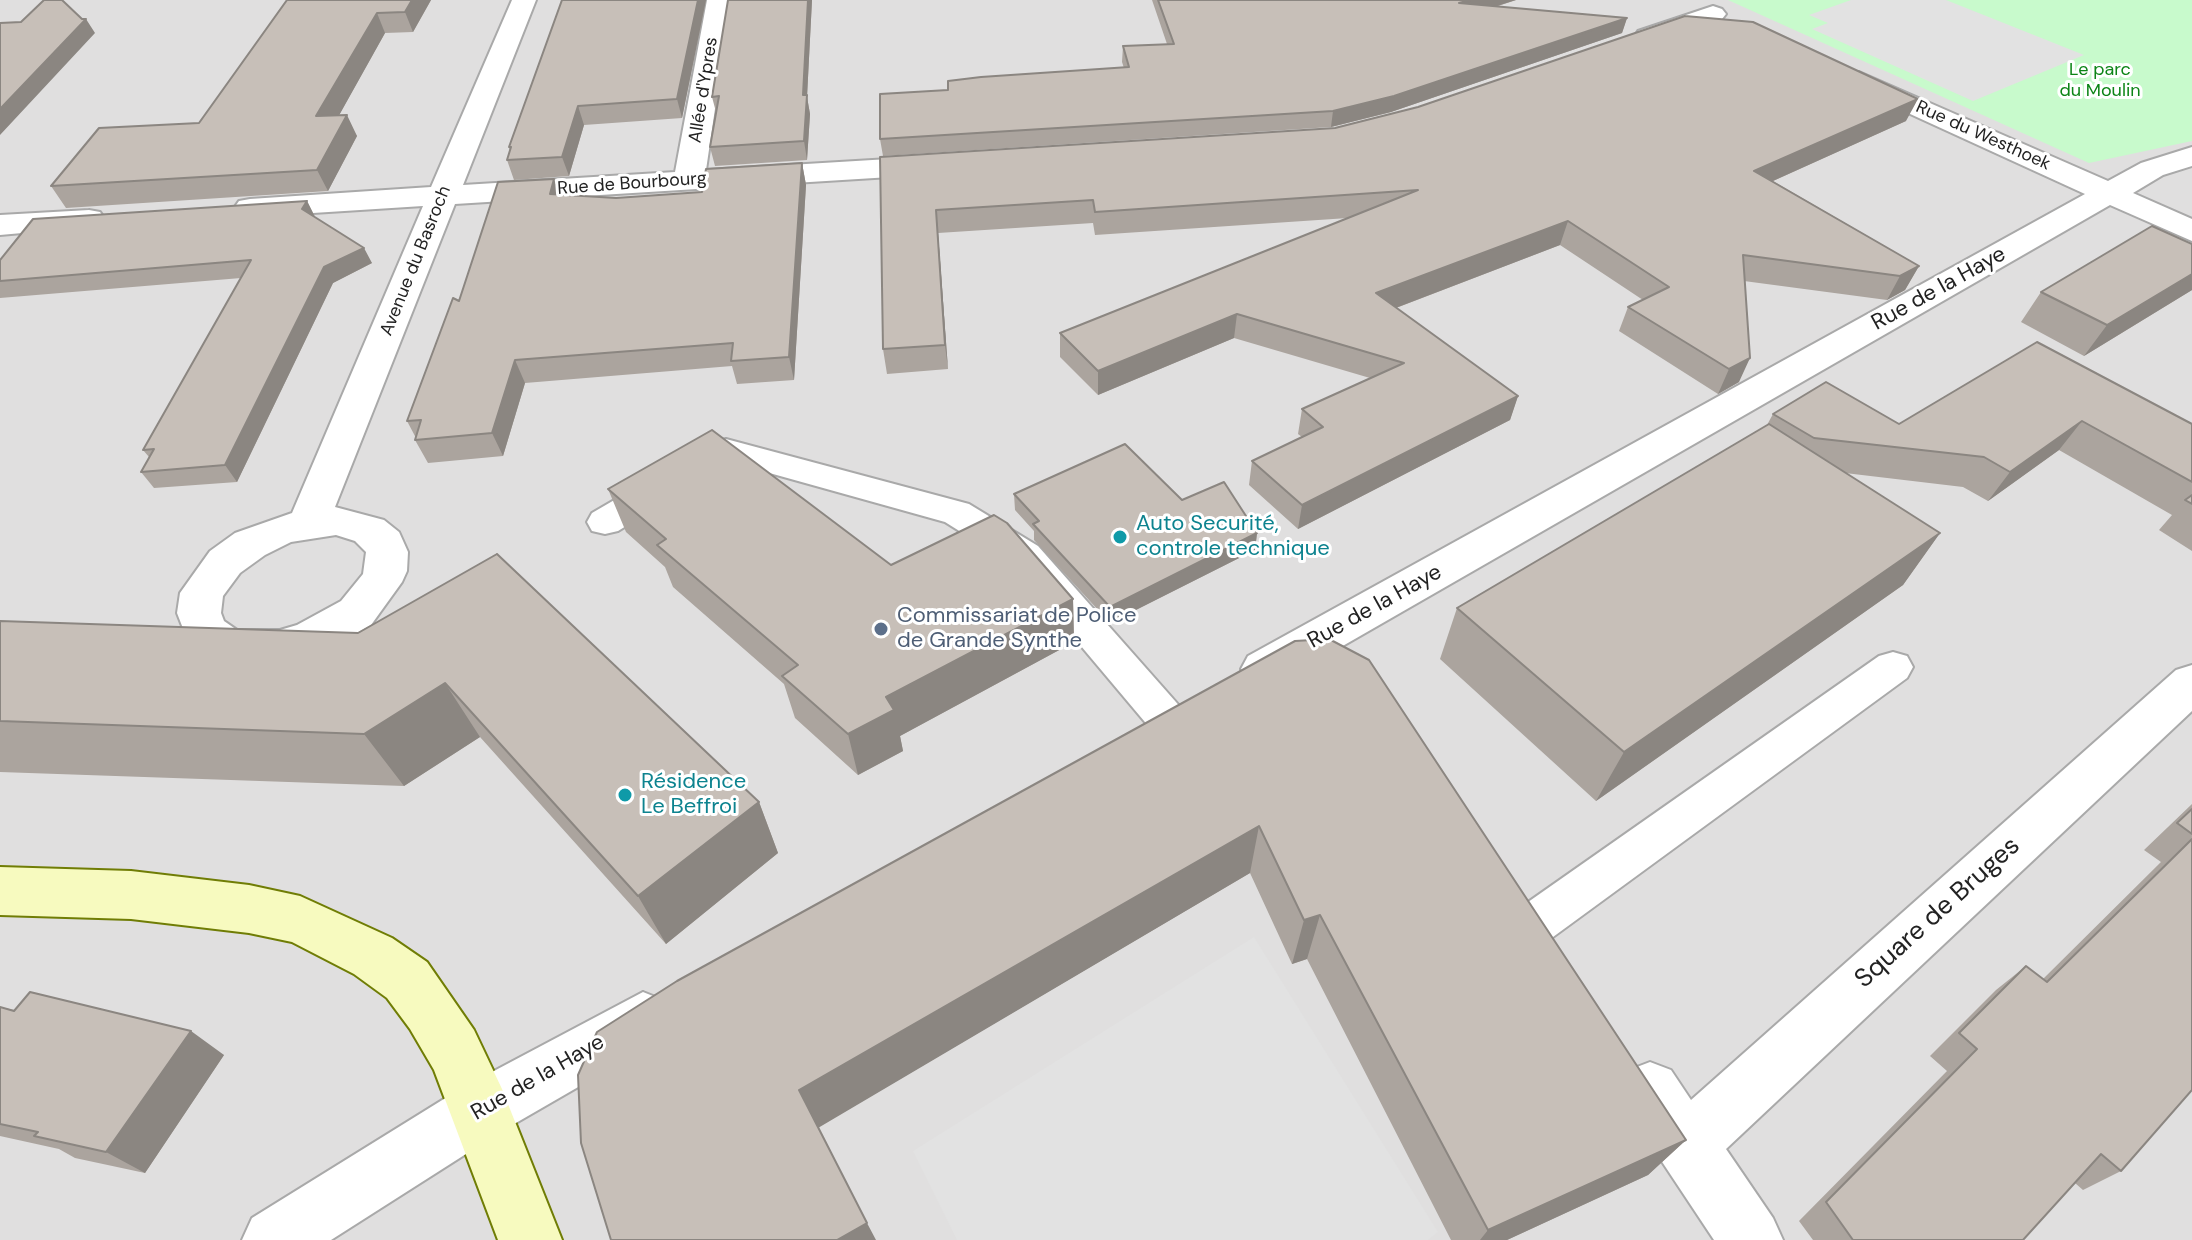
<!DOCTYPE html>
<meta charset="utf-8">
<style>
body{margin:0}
canvas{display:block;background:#f2efe9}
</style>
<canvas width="2192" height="1240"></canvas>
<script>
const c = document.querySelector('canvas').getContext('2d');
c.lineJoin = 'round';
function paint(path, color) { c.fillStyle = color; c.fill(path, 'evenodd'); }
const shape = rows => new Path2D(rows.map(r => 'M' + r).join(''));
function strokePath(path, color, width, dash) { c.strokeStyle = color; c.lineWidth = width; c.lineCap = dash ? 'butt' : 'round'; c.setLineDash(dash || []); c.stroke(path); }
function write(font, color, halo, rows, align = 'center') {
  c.font = font + ' "DM Sans",sans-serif'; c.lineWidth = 6; c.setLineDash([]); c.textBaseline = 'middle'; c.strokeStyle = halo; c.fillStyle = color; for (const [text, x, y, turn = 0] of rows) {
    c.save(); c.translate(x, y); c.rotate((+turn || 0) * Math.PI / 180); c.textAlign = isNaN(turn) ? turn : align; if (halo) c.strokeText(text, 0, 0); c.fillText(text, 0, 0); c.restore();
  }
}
const residential = shape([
 [0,0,2192,0,2192,1240,0,1240]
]);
const park = shape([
 [1728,0,2192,0,2192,141,2089,163]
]);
const parking = shape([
 [1851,0,1946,0,2084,55,1973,101,1812,29,1828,23,1809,15],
 [1254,937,1438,1232,1428,1240,957,1240,913,1151]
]);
const lane = shape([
 [726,439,969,504,1038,546,1183,710,1189,722,1183,734,1169,738,1155,734,1012,564,945,522,730,462,618,531,605,534,592,531,587,522,592,513,714,442,726,439],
 [1893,652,1907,656,1913,667,1907,678,1553,937,1537,943,1521,937,1514,922,1521,907,1879,656,1893,652]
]);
const street = shape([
 [512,0,536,0,463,185,675,172,707,0,731,0,706,170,939,156,950,159,954,165,950,171,939,174,455,204,335,507,384,520,399,532,408,552,407,571,402,582,371,625,328,649,280,664,235,664,207,655,190,643,184,631,177,613,180,593,210,551,235,533,292,513,423,206,250,217,239,215,234,208,239,201,250,199,431,187,512,0],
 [336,535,355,541,366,552,363,574,341,601,297,625,280,630,237,630,224,621,221,613,223,596,240,573,265,555,291,542,336,535],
 [1713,6,1722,9,1726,14,1722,19,1647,45,1638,43,1634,37,1638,31,1713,6],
 [1859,72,2108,181,2141,163,2192,147,2192,166,2163,175,2133,193,2192,219,2192,241,2110,205,1280,682,1264,687,1248,682,1241,669,1248,656,2085,194,1849,86,1845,80,1849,74,1859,72],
 [89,210,100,212,105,219,100,226,0,235,0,215,89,210],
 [2192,665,2192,711,1726,1149,1773,1218,1783,1240,1714,1240,1629,1112,1621,1091,1629,1070,1650,1062,1671,1070,1691,1100,2176,670,2192,665],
 [643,992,663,1000,671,1019,663,1038,502,1131,331,1240,242,1240,252,1218,460,1089,643,992]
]);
const secondary = shape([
 [0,867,131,871,249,885,300,896,392,938,427,962,474,1030,502,1089,562,1240,498,1240,434,1070,410,1029,387,998,354,974,292,942,249,933,131,919,0,915,0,867]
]);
const wall = shape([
 [287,0,431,0,413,32,385,33,339,115,357,136,328,191,66,208,51,186,199,123],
 [562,0,706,0,682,118,584,125,569,176,514,180,507,160,510,151,509,147],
 [728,0,812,0,807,97,810,114,807,160,715,166,710,147,716,112,712,97],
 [1152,0,1516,0,1495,7,1627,18,1622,33,1391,112,1331,127,883,156,880,139,948,90,1124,68,1122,62,1123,46,1167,44],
 [1906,121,1773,181,1919,266,1905,290,1887,300,1744,281,1739,382,1718,394,1619,331,1628,307,1643,300,1560,245,1396,308,1518,396,1510,420,1298,529,1249,485,1252,461,1302,437,1298,434,1302,409,1370,378,1234,338,1098,395,1060,357,1060,333,1348,218,1095,235,1093,223,938,233,948,369,887,374,883,349,880,157],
 [802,163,806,185,794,380,737,384,732,366,525,383,503,456,428,463,415,440,416,438,407,421,560,194,616,198,702,192],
 [307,201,315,217,372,263,333,283,237,482,154,488,141,472,149,457,143,450,241,278,0,298,0,260],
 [2192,244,2192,290,2084,356,2021,322,2041,292],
 [2037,342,2192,424,2192,551,2159,530,2172,515,2059,450,1988,501,1963,487,1845,473,1940,533,1903,585,1596,801,1440,659,1457,608,1767,425,1773,414,1899,424],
 [608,489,891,565,1073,599,1074,642,900,736,903,751,858,775,795,718,784,684,673,587,665,567,626,532],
 [1014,494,1182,500,1257,533,1255,550,1110,623,1034,540,1034,531,1015,510],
 [0,621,358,633,759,802,778,853,666,944,480,737,404,786,0,772],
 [1295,641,1686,1140,1648,1175,1507,1240,1451,1240,1307,959,1292,964,1250,873,818,1127],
 [2192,804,2192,1090,2121,1171,2083,1190,2075,1183,2023,1240,1813,1240,1799,1221,1947,1071,1930,1056,1996,990,2026,966,2043,979,2161,862,2144,850],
 [0,1007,224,1055,145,1173,75,1158,59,1149,0,1136]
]);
const shadedWall = shape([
 [412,0,431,0,413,32,405,12],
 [698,0,706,0,682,118,677,99],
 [808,0,812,0,807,97,810,114,807,160,804,141,803,95],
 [1470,0,1516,0,1456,19,1459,3],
 [377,13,385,33,327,137,316,116],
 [1627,18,1622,33,1391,112,1331,127,1333,111],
 [86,19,95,33,0,135,0,109],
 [1918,99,1906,121,1744,194,1754,171],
 [578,106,584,125,569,176,562,157],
 [347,115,357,136,328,191,317,170],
 [802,163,806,185,794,380,789,357],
 [554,179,562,201,550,194],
 [307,201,315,217,302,209],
 [936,210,938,233,948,369,945,345],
 [1568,221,1560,245,1372,317,1376,293],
 [364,248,372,263,333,283,237,482,225,465,324,267],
 [1919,266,1905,290,1887,300,1900,276],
 [2192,274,2192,290,2084,356,2107,325],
 [1237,314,1234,338,1098,395,1098,371],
 [1750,358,1739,382,1718,394,1729,369],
 [515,360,525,383,503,456,492,433],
 [1518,396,1510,420,1298,529,1302,505],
 [2082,421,2059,450,1988,501,2010,472],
 [1257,533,1255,550,1110,623,1110,607],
 [1940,533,1903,585,1596,801,1624,752],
 [1073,599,1074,642,900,736,903,751,858,775,848,734,886,697],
 [445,683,480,737,404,786,364,734],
 [759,802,778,853,666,944,638,896],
 [1259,826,1250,873,818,1128,799,1090],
 [1320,915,1307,959,1292,964,1304,920],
 [191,1031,224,1055,145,1173,106,1152],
 [1686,1140,1648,1175,1507,1240,1480,1240,1488,1230],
 [867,1223,876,1240,837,1240]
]);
const building = shape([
 [44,0,62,0,82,19,86,19,0,109,0,23,21,22,44,0],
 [287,0,412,0,405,12,377,13,316,116,347,115,317,170,51,186,99,128,199,123,287,0],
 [562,0,698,0,677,99,578,106,562,157,507,160,511,147,509,147,562,0],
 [728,0,808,0,803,95,807,95,804,141,710,147,719,96,712,97,728,0],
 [1158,0,1470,0,1459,3,1627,18,1394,96,1333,111,880,139,880,94,948,90,948,81,981,77,1129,67,1123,46,1174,44,1158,0],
 [1685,16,1753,22,1918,99,1754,171,1919,266,1900,276,1743,255,1750,358,1729,369,1628,307,1669,287,1568,221,1376,293,1518,396,1302,505,1252,461,1323,427,1302,409,1404,363,1237,314,1098,371,1060,333,1418,190,1095,212,1093,200,936,210,945,345,883,349,880,157,1335,128,1418,107,1685,16],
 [802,163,789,357,731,361,733,343,515,360,492,433,415,440,421,420,407,421,453,298,459,301,498,182,554,179,550,194,616,198,702,192,706,169,802,163],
 [307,201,302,209,364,248,324,267,225,465,141,472,154,449,143,450,251,260,0,281,0,260,33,219,307,201],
 [2152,226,2192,244,2192,274,2107,325,2041,292,2152,226],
 [2037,342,2192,424,2192,482,2082,421,2010,472,1984,457,1814,438,1773,414,1826,382,1899,424,2037,342],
 [1769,424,1940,533,1624,752,1457,608,1769,424],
 [712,430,891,565,994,515,1007,523,1073,599,886,697,894,710,848,734,782,676,798,665,657,545,666,539,608,489,712,430],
 [1125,444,1182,500,1224,482,1257,533,1110,607,1033,524,1039,521,1014,494,1125,444],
 [2192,495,2192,504,2185,500,2192,495],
 [497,554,759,802,638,896,445,683,364,734,0,721,0,621,358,633,497,554],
 [1329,639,1369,660,1686,1140,1488,1230,1320,915,1304,920,1259,826,799,1090,867,1223,837,1240,611,1240,581,1143,578,1075,597,1032,677,981,1295,641,1329,639],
 [2192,809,2192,834,2177,823,2192,809],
 [2192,839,2192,1090,2121,1171,2101,1154,2023,1240,1853,1240,1826,1202,1977,1049,1959,1033,2026,966,2047,982,2192,839],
 [30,992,191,1031,106,1152,34,1136,38,1132,0,1124,0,1007,14,1011,30,992]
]);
const markers = [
 [1120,537,8,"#0f9aa8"],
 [881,629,8,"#5c6f8a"],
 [625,795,8,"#0f9aa8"]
];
const farParknames = [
 ["Le parc",2100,70],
 ["du Moulin",2100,91]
];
const farStreetnames = [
 ["Allée d'Ypres",704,90,-81],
 ["Rue du Westhoek",1983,136,24],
 ["Rue de Bourbourg",632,184,-4],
 ["Avenue du Basroch",416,261,-68]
];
const streetNames = [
 ["Rue de la Haye",1939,289,-29],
 ["Rue de la Haye",1375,607,-29],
 ["Rue de la Haye",538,1078,-30]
];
const cultureNames = [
 ["Auto Securité,",1136,524],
 ["controle technique",1136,549],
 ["Résidence",641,782],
 ["Le Beffroi",641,807]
];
const serviceNames = [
 ["Commissariat de Police",897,616],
 ["de Grande Synthe",897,641]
];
const nearStreetnames = [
 ["Square de Bruges",1938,913,-42]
];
paint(residential, '#e0dfdf');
paint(park, '#c8facc');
paint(parking, '#e2e2e2');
strokePath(lane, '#a9a9a9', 4);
strokePath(street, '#a9a9a9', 4);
strokePath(secondary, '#707d05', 4);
paint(lane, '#fff');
paint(street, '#fff');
paint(secondary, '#f7fabf');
paint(wall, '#aba49e');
paint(shadedWall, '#8b8681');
paint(building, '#c7bfb8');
strokePath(building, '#8b8681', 2);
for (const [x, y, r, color] of markers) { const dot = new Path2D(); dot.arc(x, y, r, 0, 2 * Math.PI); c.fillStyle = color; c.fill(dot); strokePath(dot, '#fff', 3); }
write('18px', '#0c8416', '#fff', farParknames);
write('18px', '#222', '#fff', farStreetnames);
write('22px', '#222', '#fff', streetNames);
write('22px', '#0d838f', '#fff', cultureNames, 'left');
write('22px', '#4e5e75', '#fff', serviceNames, 'left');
write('26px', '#222', '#fff', nearStreetnames);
</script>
